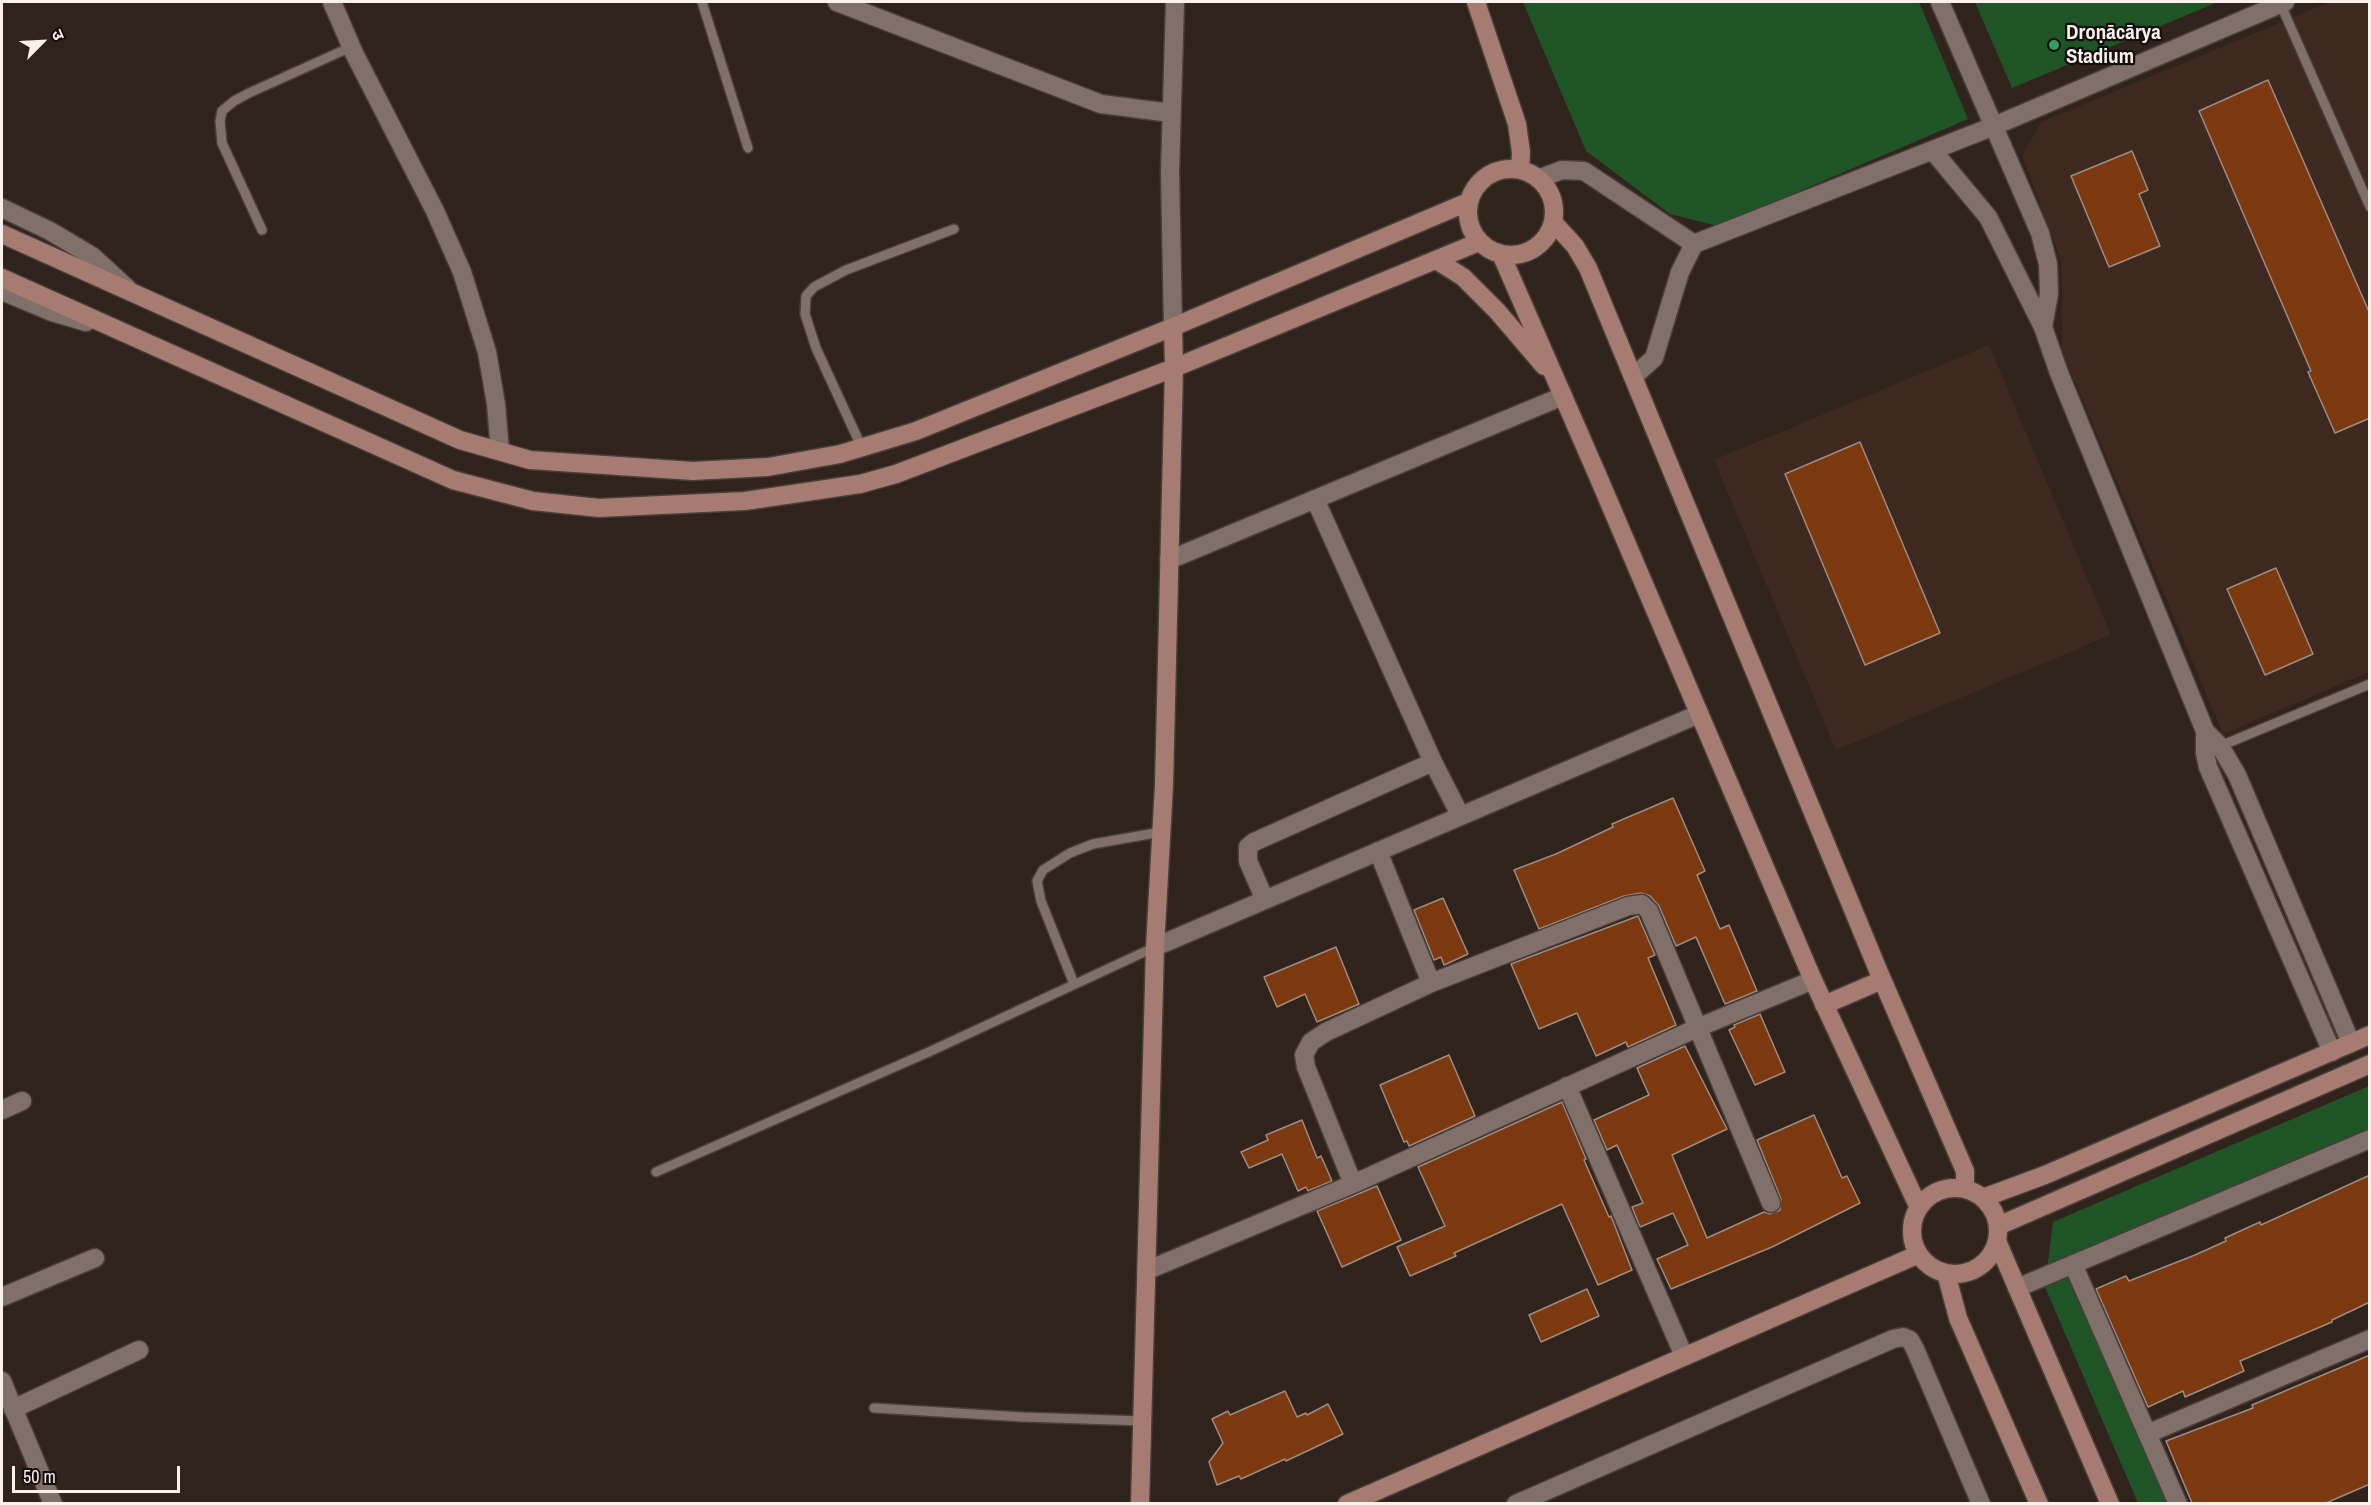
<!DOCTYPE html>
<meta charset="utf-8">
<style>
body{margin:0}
#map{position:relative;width:2371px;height:1505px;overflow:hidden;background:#30231c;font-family:"Archivo Narrow","Noto Sans Devanagari",sans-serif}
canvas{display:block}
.frame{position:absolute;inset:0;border:3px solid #faf0ec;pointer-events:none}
.north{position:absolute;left:12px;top:12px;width:60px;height:60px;-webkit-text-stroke:4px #130d0b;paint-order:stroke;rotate:66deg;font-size:16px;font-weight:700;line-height:24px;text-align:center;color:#faf0ec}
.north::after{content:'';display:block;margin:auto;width:21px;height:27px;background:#faf0ec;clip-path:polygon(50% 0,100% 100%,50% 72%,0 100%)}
.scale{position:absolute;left:12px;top:1466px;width:168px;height:27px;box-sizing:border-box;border:3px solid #faf0ec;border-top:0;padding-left:8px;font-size:18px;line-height:21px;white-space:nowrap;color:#faf0ec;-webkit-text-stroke:4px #130d0b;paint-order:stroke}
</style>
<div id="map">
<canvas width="2371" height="1505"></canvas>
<div class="frame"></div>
<div class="north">उ</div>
<div class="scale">50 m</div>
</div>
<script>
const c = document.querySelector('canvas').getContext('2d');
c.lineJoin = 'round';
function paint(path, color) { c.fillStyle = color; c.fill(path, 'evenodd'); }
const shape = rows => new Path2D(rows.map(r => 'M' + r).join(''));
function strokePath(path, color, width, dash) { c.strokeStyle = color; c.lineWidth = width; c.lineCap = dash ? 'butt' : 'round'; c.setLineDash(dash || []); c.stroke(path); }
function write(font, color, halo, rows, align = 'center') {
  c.font = font + ' "Archivo Narrow",sans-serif'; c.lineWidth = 4.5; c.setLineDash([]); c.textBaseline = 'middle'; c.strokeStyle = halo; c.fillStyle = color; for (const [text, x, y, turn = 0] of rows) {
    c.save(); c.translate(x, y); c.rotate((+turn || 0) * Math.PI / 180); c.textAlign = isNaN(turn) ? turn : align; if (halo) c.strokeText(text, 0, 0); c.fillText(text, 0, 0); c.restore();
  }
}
const built = shape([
 [2330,2,2369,2,2369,672,2223,734,2062,351,2062,263,2022,155,2041,122],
 [1989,345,2111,635,1836,750,1714,460]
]);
const green = shape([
 [1523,2,1919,2,1968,119,1718,226,1670,214,1586,151],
 [1975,2,2218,2,2012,88],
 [2369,1086,2369,1132,2065,1266,2168,1503,2138,1503,2042,1280,2048,1262,2053,1222]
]);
const building = shape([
 [2268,80,2370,314,2370,418,2335,433,2308,372,2311,371,2199,111,2268,80],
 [2132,151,2148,190,2139,194,2160,246,2109,267,2071,176,2132,151],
 [1860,442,1940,633,1865,665,1785,474,1860,442],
 [2276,568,2313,654,2265,675,2227,589,2276,568],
 [1673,798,1705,871,1697,875,1720,929,1729,925,1757,991,1725,1004,1696,937,1676,946,1659,906,1650,896,1641,893,1624,896,1539,929,1514,870,1556,854,1613,827,1612,824,1673,798],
 [1443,898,1468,954,1444,965,1441,957,1434,960,1414,910,1443,898],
 [1638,916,1655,955,1648,958,1676,1025,1628,1047,1626,1042,1596,1056,1577,1013,1539,1029,1511,964,1638,916],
 [1336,947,1359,1004,1317,1022,1305,994,1277,1007,1264,977,1336,947],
 [1760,1014,1785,1072,1755,1085,1729,1030,1735,1027,1734,1025,1760,1014],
 [1685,1046,1727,1129,1672,1155,1707,1238,1764,1212,1770,1214,1780,1210,1781,1199,1757,1140,1814,1115,1842,1178,1847,1176,1860,1203,1772,1247,1671,1289,1657,1259,1688,1245,1673,1213,1640,1227,1632,1207,1643,1203,1617,1145,1607,1150,1594,1120,1649,1095,1637,1068,1685,1046],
 [1449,1055,1475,1116,1409,1146,1407,1141,1404,1142,1380,1085,1449,1055],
 [1562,1102,1586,1159,1584,1160,1609,1217,1611,1216,1632,1270,1598,1285,1562,1204,1454,1253,1456,1256,1410,1276,1397,1247,1445,1226,1418,1167,1562,1102],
 [1302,1120,1317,1158,1321,1156,1332,1181,1308,1191,1306,1187,1298,1191,1282,1154,1249,1168,1241,1152,1268,1140,1266,1135,1302,1120],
 [2370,1175,2370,1302,2332,1320,2332,1322,2240,1361,2244,1371,2185,1397,2183,1391,2148,1407,2096,1289,2126,1276,2129,1281,2195,1255,2226,1241,2225,1238,2260,1222,2261,1225,2370,1175],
 [1377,1186,1401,1240,1342,1267,1317,1211,1377,1186],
 [1587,1289,1599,1316,1541,1342,1529,1315,1587,1289],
 [2370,1355,2370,1484,2326,1503,2192,1503,2166,1441,2253,1408,2252,1405,2370,1355],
 [1285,1391,1297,1417,1306,1413,1307,1415,1328,1404,1343,1434,1286,1461,1285,1459,1241,1479,1239,1476,1217,1485,1209,1462,1223,1443,1212,1419,1228,1411,1230,1415,1285,1391]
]);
const lane = shape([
 [702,2,748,148],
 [2280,3,2370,207],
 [262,230,222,143,220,121,222,111,234,101,249,93,351,47],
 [862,448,816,348,805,314,806,296,814,287,846,270,954,229],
 [2218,747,2370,684],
 [1074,984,1041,901,1037,881,1043,870,1070,853,1093,844,1161,832],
 [656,1172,931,1051,1155,947],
 [874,1408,1023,1417,1143,1421]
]);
const street = shape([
 [332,2,354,53,435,211,462,272,487,352,496,404,500,451],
 [837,2,1101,104,1171,113],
 [1940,2,2040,233,2048,264,2049,294,2043,327],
 [1933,151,1988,217,2043,327,2059,373,2205,731,2205,753,2208,767,2332,1052],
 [1538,179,1562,170,1584,171,1694,244],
 [2,208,50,231,92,256,128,289],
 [2,291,52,312,86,322],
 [1173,327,1170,172,1175,2],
 [1633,377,1654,358,1680,272,1694,244,1994,126,2285,2],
 [1315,499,1433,762,1460,815],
 [1169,560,1563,396],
 [2205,731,2220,746,2237,775,2351,1043],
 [1378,851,1431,983],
 [1265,900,1248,861,1248,847,1254,842,1433,762],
 [1155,947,1699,714],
 [1567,1086,1684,1356],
 [2,1110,22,1101],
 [1353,1184,1306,1067,1304,1055,1311,1042,1326,1032,1431,983,1628,906,1642,904,1649,911,1771,1203],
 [2073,1264,2178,1504],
 [1148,1270,1353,1184,1697,1028,1813,980],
 [2017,1288,2370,1139],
 [2,1297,95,1258],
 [2,1381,53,1504],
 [13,1409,139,1350],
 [2147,1434,2370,1339],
 [1516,1504,1893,1339,1903,1337,1910,1340,1915,1349,1981,1504]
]);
const secondary = shape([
 [1476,2,1517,124,1521,152,1520,169],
 '1468 212a43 43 0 1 1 86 0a43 43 0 1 1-86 0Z',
 [1553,222,1575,246,1588,268,1878,970,1965,1171,1965,1189],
 [2,234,460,440,530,460,693,471,768,467,840,454,916,431,1173,327,1468,202],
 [1501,254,1597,474,1813,980,1919,1208],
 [1436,260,1463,277,1497,311,1544,366],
 [2,278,453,480,533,501,599,508,745,501,860,484,896,474,1174,368,1479,242],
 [1824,1005,1882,980],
 '1912 1231a43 43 0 1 1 86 0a43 43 0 1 1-86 0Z',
 [1983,1198,2045,1175,2370,1035],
 [1998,1226,2370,1064],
 [1997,1241,2110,1504],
 [1946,1273,1958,1318,2039,1504],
 [1140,1504,1155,947,1164,785,1174,368,1173,327],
 [1347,1504,1919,1254]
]);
const markers = [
 [2054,45,6,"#2e9e5b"]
];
const poiNames = [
 ["Droṇācārya",2066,33],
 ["Stadium",2066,57]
];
paint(built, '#3d2920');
paint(green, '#1f5526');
paint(building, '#7c380e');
strokePath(building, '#9c8c83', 1.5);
strokePath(lane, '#493e39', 12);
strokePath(street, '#493e39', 21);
strokePath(secondary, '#493e39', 21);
strokePath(lane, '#807069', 9);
strokePath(street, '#807069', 18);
strokePath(secondary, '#a57b72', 18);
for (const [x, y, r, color] of markers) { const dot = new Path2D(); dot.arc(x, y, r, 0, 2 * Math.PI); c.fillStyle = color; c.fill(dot); strokePath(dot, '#130d0b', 2); }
write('bold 21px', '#faf0ec', '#130d0b', poiNames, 'left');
</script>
